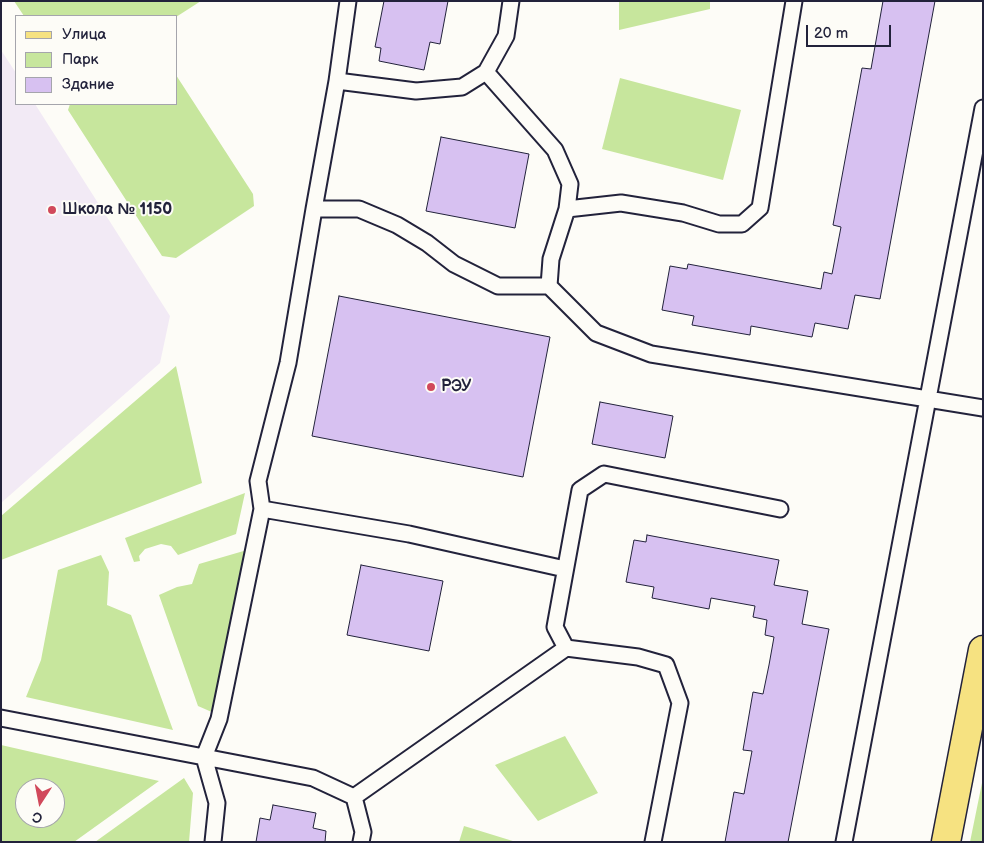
<!DOCTYPE html>
<meta charset="utf-8">
<style>
body{margin:0}
#map{position:relative;width:984px;height:843px;overflow:hidden;background:#fdfcf7;font-family:"Balsamiq Sans",sans-serif}
canvas{display:block}
.frame{position:absolute;inset:0;border:2px solid #22223b;pointer-events:none}
.legend{position:absolute;left:15px;top:15px;width:162px;height:90px;box-sizing:border-box;background:#fdfcf7;border:1px solid #a5a5ac;margin:0;padding:6px 9px;list-style:none;font-size:15px;color:#22223b}
.legend li{display:flex;align-items:center;gap:10px;height:25px}
.legend b{width:25px;border:1px solid #a5a5ac}
.north{position:absolute;left:15px;top:778px;width:50px;height:50px;box-sizing:border-box;background:#fdfcf7;border:1px solid #a5a5ac;border-radius:50%;rotate:191deg;font-size:14px;font-weight:700;line-height:20px;text-align:center;color:#22223b}
.north::after{content:'';display:block;margin:auto;width:18px;height:22px;background:#d1495b;clip-path:polygon(50% 0,100% 100%,50% 72%,0 100%)}
.scale{position:absolute;left:806px;top:25px;width:85px;height:22px;box-sizing:border-box;border:2px solid #22223b;border-top:0;padding-left:6px;font-size:15px;line-height:18px;white-space:nowrap;color:#22223b;-webkit-text-stroke:4px #fdfcf7;paint-order:stroke}
</style>
<div id="map">
<canvas width="984" height="843"></canvas>
<div class="frame"></div>
<ul class="legend">
<li><b style="height:6px;background:#f6e281"></b>Улица</li>
<li><b style="height:14px;background:#c7e69d"></b>Парк</li>
<li><b style="height:14px;background:#d7c1f1"></b>Здание</li>
</ul>
<div class="north">С</div>
<div class="scale">20 m</div>
</div>
<script>
const c = document.querySelector('canvas').getContext('2d');
c.lineJoin = 'round';
function paint(path, color) { c.fillStyle = color; c.fill(path, 'evenodd'); }
const shape = rows => new Path2D(rows.map(r => 'M' + r).join(''));
function strokePath(path, color, width, dash) { c.strokeStyle = color; c.lineWidth = width; c.lineCap = dash ? 'butt' : 'round'; c.setLineDash(dash || []); c.stroke(path); }
function write(font, color, halo, rows, align = 'center') {
  c.font = font + ' "Balsamiq Sans",sans-serif'; c.lineWidth = 4; c.setLineDash([]); c.textBaseline = 'middle'; c.strokeStyle = halo; c.fillStyle = color; for (const [text, x, y, turn = 0] of rows) {
    c.save(); c.translate(x, y); c.rotate((+turn || 0) * Math.PI / 180); c.textAlign = isNaN(turn) ? turn : align; if (halo) c.strokeText(text, 0, 0); c.fillText(text, 0, 0); c.restore();
  }
}
const built = shape([
 [1,50,16,73,16,104,35,104,170,316,160,363,1,503]
]);
const green = shape([
 [14,1,201,1,176,17,24,16],
 [619,1,710,1,710,9,619,30],
 [176,75,253,194,254,206,176,258,162,256,68,110,70,104,176,104],
 [620,78,741,110,723,180,602,149],
 [176,366,202,483,1,560,1,516],
 [245,493,236,534,178,555,171,546,161,544,145,549,139,556,140,561,134,562,125,538],
 [247,550,214,713,198,706,159,595,177,587,192,584,199,564],
 [101,555,109,572,107,605,131,615,173,730,26,697,41,660,58,570],
 [565,736,598,793,538,821,495,765],
 [1,745,159,781,74,842,1,842],
 [25,788,55,788,55,818,25,818],
 [184,778,193,793,189,842,95,842],
 [983,778,983,842,970,842],
 [464,826,516,842,459,842]
]);
const building = shape([
 [384,1,448,1,440,44,430,42,424,70,379,61,381,48,375,47,384,1],
 [883,1,935,1,880,299,855,295,848,329,815,323,812,337,751,326,750,335,692,325,694,316,662,310,670,266,687,269,688,264,821,289,824,272,832,274,841,227,833,225,862,68,871,69,883,1],
 [441,137,529,154,515,228,426,211,441,137],
 [339,296,550,337,523,477,312,436,339,296],
 [600,402,673,416,665,458,592,444,600,402],
 [647,535,779,560,774,585,808,591,802,624,829,629,788,842,725,842,734,792,744,794,752,751,743,750,753,692,763,694,769,665,774,637,765,635,767,620,753,617,755,606,711,598,709,609,652,598,654,587,626,582,634,540,646,542,647,535],
 [361,565,443,581,429,651,347,635,361,565],
 [273,805,316,813,313,828,326,831,325,842,256,842,260,818,270,820,273,805]
]);
const lane = shape([
 [511,1,506,36,486,72,555,150,570,184,567,209,551,259,549,286,596,333,651,354,983,408],
 [486,72,462,87,416,91,337,81,314,209,359,209,397,225,427,243,454,264,498,286,549,286],
 [337,81,348,1],
 [314,209,288,363,258,481,262,509,219,719,204,757,313,778,354,797,363,832,361,842],
 [567,209,621,203,683,213,719,224,742,224,760,208,794,1],
 [262,509,409,534,565,569],
 [1,718,204,757,217,803,213,842],
 [354,797,566,648],
 [653,842,680,703,666,665,638,657,566,648,555,627,580,490,604,474,780,509],
 [844,842,983,108]
]);
const primary = shape([
 [946,842,983,650]
]);
const markers = [
 [52,210,5,"#d1495b"],
 [431,387,5,"#d1495b"]
];
const poiNames = [
 ["Школа № 1150",62,210],
 ["РЭУ",441,387]
];
paint(built, '#f2eaf5');
paint(green, '#c7e69d');
paint(building, '#d7c1f1');
strokePath(building, '#22223b', 1);
strokePath(lane, '#22223b', 19);
strokePath(primary, '#22223b', 31);
strokePath(lane, '#fdfcf7', 15);
strokePath(primary, '#f6e281', 28);
for (const [x, y, r, color] of markers) { const dot = new Path2D(); dot.arc(x, y, r, 0, 2 * Math.PI); c.fillStyle = color; c.fill(dot); strokePath(dot, '#fdfcf7', 2); }
write('bold 16px', '#22223b', '#fdfcf7', poiNames, 'left');
</script>
